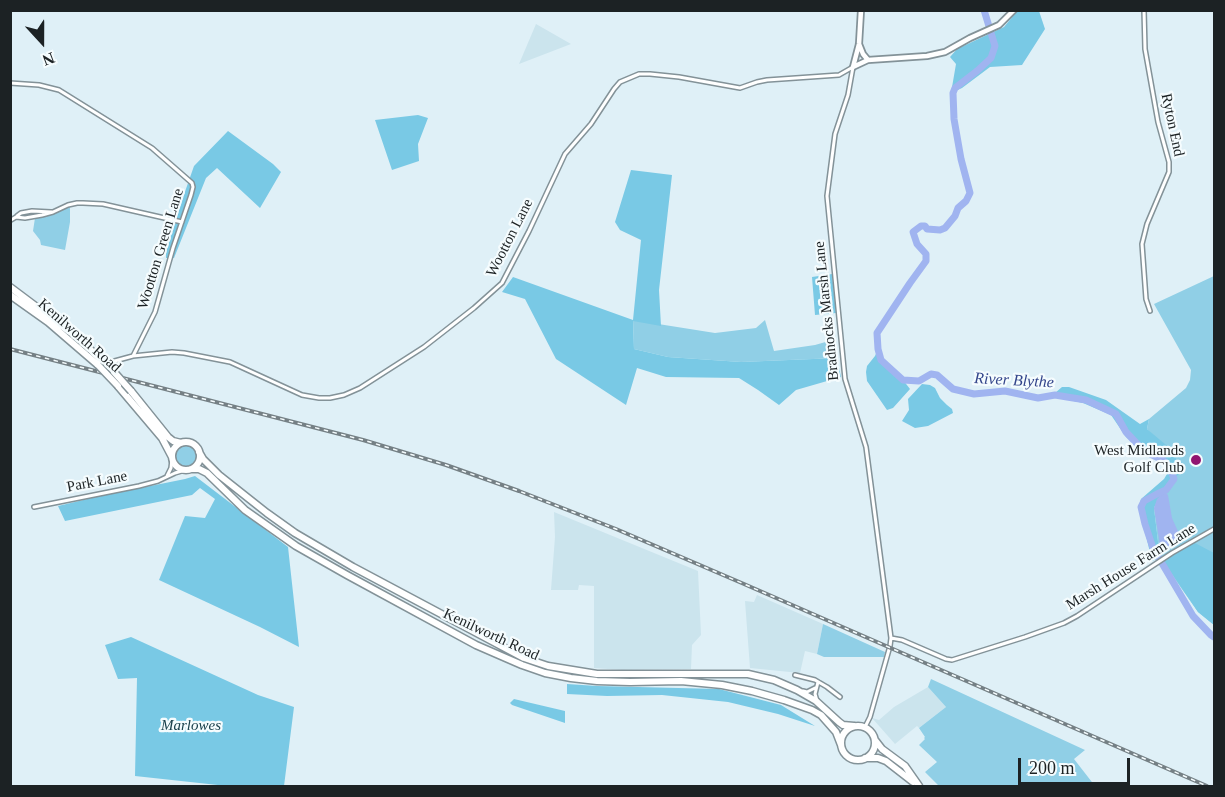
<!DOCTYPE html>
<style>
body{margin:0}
#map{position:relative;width:1225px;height:797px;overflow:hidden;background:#dff0f7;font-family:"Times New Roman",serif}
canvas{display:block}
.frame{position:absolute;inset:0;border:12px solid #1c2224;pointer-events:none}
.north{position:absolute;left:12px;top:12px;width:60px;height:60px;-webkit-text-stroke:4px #f5fcfe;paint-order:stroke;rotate:159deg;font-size:16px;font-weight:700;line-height:24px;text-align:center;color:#1c2224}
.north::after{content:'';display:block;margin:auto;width:21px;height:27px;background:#1c2224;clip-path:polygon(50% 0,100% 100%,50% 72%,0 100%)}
.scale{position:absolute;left:1018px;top:758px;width:112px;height:27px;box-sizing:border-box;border:3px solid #1c2224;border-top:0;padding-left:8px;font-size:18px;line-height:21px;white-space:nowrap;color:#1c2224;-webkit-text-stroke:4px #f5fcfe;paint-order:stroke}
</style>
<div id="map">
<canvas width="1225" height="797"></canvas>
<div class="frame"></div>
<div class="north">N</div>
<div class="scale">200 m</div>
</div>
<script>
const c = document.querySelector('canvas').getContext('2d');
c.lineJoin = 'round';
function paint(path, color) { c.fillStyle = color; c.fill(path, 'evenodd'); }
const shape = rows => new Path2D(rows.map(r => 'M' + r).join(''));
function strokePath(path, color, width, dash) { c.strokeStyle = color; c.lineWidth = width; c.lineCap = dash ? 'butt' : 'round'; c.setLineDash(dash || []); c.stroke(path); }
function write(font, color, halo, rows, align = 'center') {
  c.font = font + ' "Times New Roman",serif'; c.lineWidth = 4.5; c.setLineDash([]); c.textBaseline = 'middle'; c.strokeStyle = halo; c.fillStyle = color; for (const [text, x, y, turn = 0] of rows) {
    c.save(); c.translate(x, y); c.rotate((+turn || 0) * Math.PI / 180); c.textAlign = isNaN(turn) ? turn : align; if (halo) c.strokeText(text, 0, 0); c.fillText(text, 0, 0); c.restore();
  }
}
const built = shape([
 [536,24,571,44,519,64],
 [554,512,698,571,701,635,692,645,691,669,622,670,594,668,594,586,579,585,578,590,551,590,555,537],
 [757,595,823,624,817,654,805,651,800,673,750,668,745,601,754,602],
 [928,687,946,707,919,728,917,726,895,744,872,718,879,720,894,707]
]);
const green = shape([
 [70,207,70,222,65,250,41,245,40,240,33,231,35,218,48,216],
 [1214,276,1214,625,1198,612,1160,558,1154,508,1181,469,1147,429,1149,419,1186,388,1190,380,1191,370,1154,304],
 [633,320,715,333,756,328,765,320,774,351,815,345,836,339,837,358,741,362,668,357,634,349],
 '175 456a11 11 0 1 1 22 0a11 11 0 1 1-22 0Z',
 [823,624,885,652,884,657,824,657,817,654],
 [931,679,1085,750,1074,759,1095,786,939,786,925,772,937,762,919,745,925,739,924,738,925,737,919,728,946,707,928,687]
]);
const forest = shape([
 [1018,10,1039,11,1045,29,1022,65,990,67,962,88,951,93,956,64,950,57,957,49,1004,27],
 [418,115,428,118,418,144,419,161,392,170,375,120],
 [228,131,273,164,281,172,260,208,217,168,206,178,174,258,166,258,166,246,194,166],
 [631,170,672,175,659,290,661,326,633,321,634,349,668,357,741,362,837,358,841,377,796,390,779,405,758,390,739,378,666,377,637,368,626,405,556,359,525,299,502,292,513,277,633,320,641,240,620,230,615,222],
 [832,274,836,313,815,315,812,277],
 [878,349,881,360,903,380,910,389,893,408,887,410,867,381,866,372,867,366,875,356],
 [922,384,930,385,935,388,940,398,947,405,952,409,953,413,928,426,915,428,902,421,909,410,908,399],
 [1062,387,1069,387,1106,400,1140,424,1149,419,1147,429,1172,450,1181,470,1166,493,1161,495,1154,508,1160,558,1152,561,1139,506,1141,499,1164,479,1167,474,1165,467,1157,460,1149,457,1126,437,1111,415,1083,403,1054,397,1055,393],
 [195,476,288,547,299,647,260,627,159,580,185,516,205,518,215,499,200,488,192,495,65,521,58,506,96,497,185,479],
 [1193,542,1214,553,1214,625,1198,612,1164,562],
 [131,637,258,695,294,707,284,786,227,786,135,776,137,678,118,679,105,645],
 [567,684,597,686,719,689,781,705,815,726,778,714,728,702,662,695,607,696,567,694],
 [514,699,565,711,565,723,512,705,510,703]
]);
const water = shape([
 [1166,493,1168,495,1172,518,1181,538,1178,542,1173,546,1167,550,1164,550,1160,545,1154,508,1157,499,1161,495]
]);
const river = shape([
 [984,10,995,46,991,58,977,71,955,88,953,93,954,119,961,159,970,193,966,201,958,208,955,216,945,228,940,230,927,229,925,226,921,226,913,232,917,244,926,254,926,261,910,283,877,333,878,349,881,360,903,380,919,381,931,374,937,375,953,389,974,394,1005,391,1038,398,1055,395,1067,397,1086,400,1116,414,1126,432,1144,451,1163,460,1170,468,1174,479,1166,490,1157,494,1144,501,1141,507,1145,524,1153,548,1193,616,1211,635,1214,637]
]);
const street = shape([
 [1144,10,1145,49,1158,122,1169,162,1169,172,1147,224,1142,244,1146,299,1150,311],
 [853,67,848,95,835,134,827,196,845,379,866,447,891,638,890,646,870,717,865,727],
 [10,83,39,85,59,90,152,148,192,183,193,187,191,195,173,248,155,312,133,356],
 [17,216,21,213,32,211,51,212],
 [11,220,16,217,25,218,42,215,53,212,68,205,77,203,83,203,103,204,182,222],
 [107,365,111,362,133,356,172,352,184,353,230,362,302,395,319,398,330,398,344,395,360,388,424,347,474,308,502,283,529,231,565,154,591,124,614,89,620,82,639,74,650,74,679,77,740,88,757,82,767,80,839,75,853,67],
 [167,476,171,468,172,459],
 [34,507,139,486,158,481,175,473,185,470],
 [891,638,902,640,946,659,952,660,1025,637,1064,623,1077,616,1172,553,1214,529],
 [795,675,815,680,827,687,840,697],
 [803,691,807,692,815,688],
 [817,701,815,694,818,682]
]);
const secondary = shape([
 [859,44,863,54,868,60],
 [853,67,868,60,927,56,945,52,970,38,999,25,1014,10],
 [853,67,859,44,861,10]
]);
const highway = shape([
 [10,287,78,338,114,372],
 [10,295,48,322,98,365],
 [118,386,162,438,172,457],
 [131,391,168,437,173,441,181,443],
 '172 456a14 14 0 1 1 28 0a14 14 0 1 1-28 0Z',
 [199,452,203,459,219,475,267,513,295,533,353,567,524,658,548,666,597,674,748,674,774,680,797,690,816,701,839,722,843,725,854,726],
 [191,469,199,469,207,473,245,510,296,546,347,575,476,645,522,665,545,673,571,678,597,681,630,682,681,681,722,685,752,691,784,700,812,710,821,715,836,732,841,745],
 '841 743a17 17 0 1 1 34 0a17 17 0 1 1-34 0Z',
 [875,740,882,749,905,766,919,786],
 [865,758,878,758,886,761,913,782]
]);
const rail = shape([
 [10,349,363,440,446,465,519,491,616,529,744,584,1207,786]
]);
const highwayBridge = shape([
 [98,365,118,386],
 [114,372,131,391]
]);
const markers = [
 [1196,460,6,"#911571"]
];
const streetNames = [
 ["Ryton End",1172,125,78],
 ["Wootton Lane",510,238,-63],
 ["Wootton Green Lane",161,249,-73],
 ["Bradnocks Marsh Lane",827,311,-96],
 ["Kenilworth Road",79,336,41],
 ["Park Lane",97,482,-11],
 ["Marsh House Farm Lane",1131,567,-32],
 ["Kenilworth Road",491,635,25]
];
const poiNames = [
 ["West Midlands",1184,451],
 ["Golf Club",1184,468]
];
const parkNames = [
 ["Marlowes",191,726]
];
const waterNames = [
 ["River Blythe",1014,381,3]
];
paint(built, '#cbe4ed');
paint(green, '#90cfe6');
paint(forest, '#79c9e5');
paint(water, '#a0b4f0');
strokePath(river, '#a0b4f0', 7);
strokePath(street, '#839298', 6);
strokePath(secondary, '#839298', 8);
strokePath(highway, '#839298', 9);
strokePath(street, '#fff', 3);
strokePath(secondary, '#fff', 4.5);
strokePath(highway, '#fff', 6);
strokePath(rail, '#758085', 4);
strokePath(rail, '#f5fcfe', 1.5, [4.5]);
strokePath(highwayBridge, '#839298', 9, []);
strokePath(highwayBridge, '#fff', 6);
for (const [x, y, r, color] of markers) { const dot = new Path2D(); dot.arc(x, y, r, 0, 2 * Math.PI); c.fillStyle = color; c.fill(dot); strokePath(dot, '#f5fcfe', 2); }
write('15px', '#1c2224', '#f5fcfe', streetNames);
write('15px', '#1c2224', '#f5fcfe', poiNames, 'right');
write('italic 15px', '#1a404c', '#f5fcfe', parkNames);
write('italic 16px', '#33458b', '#f5fcfe', waterNames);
</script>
